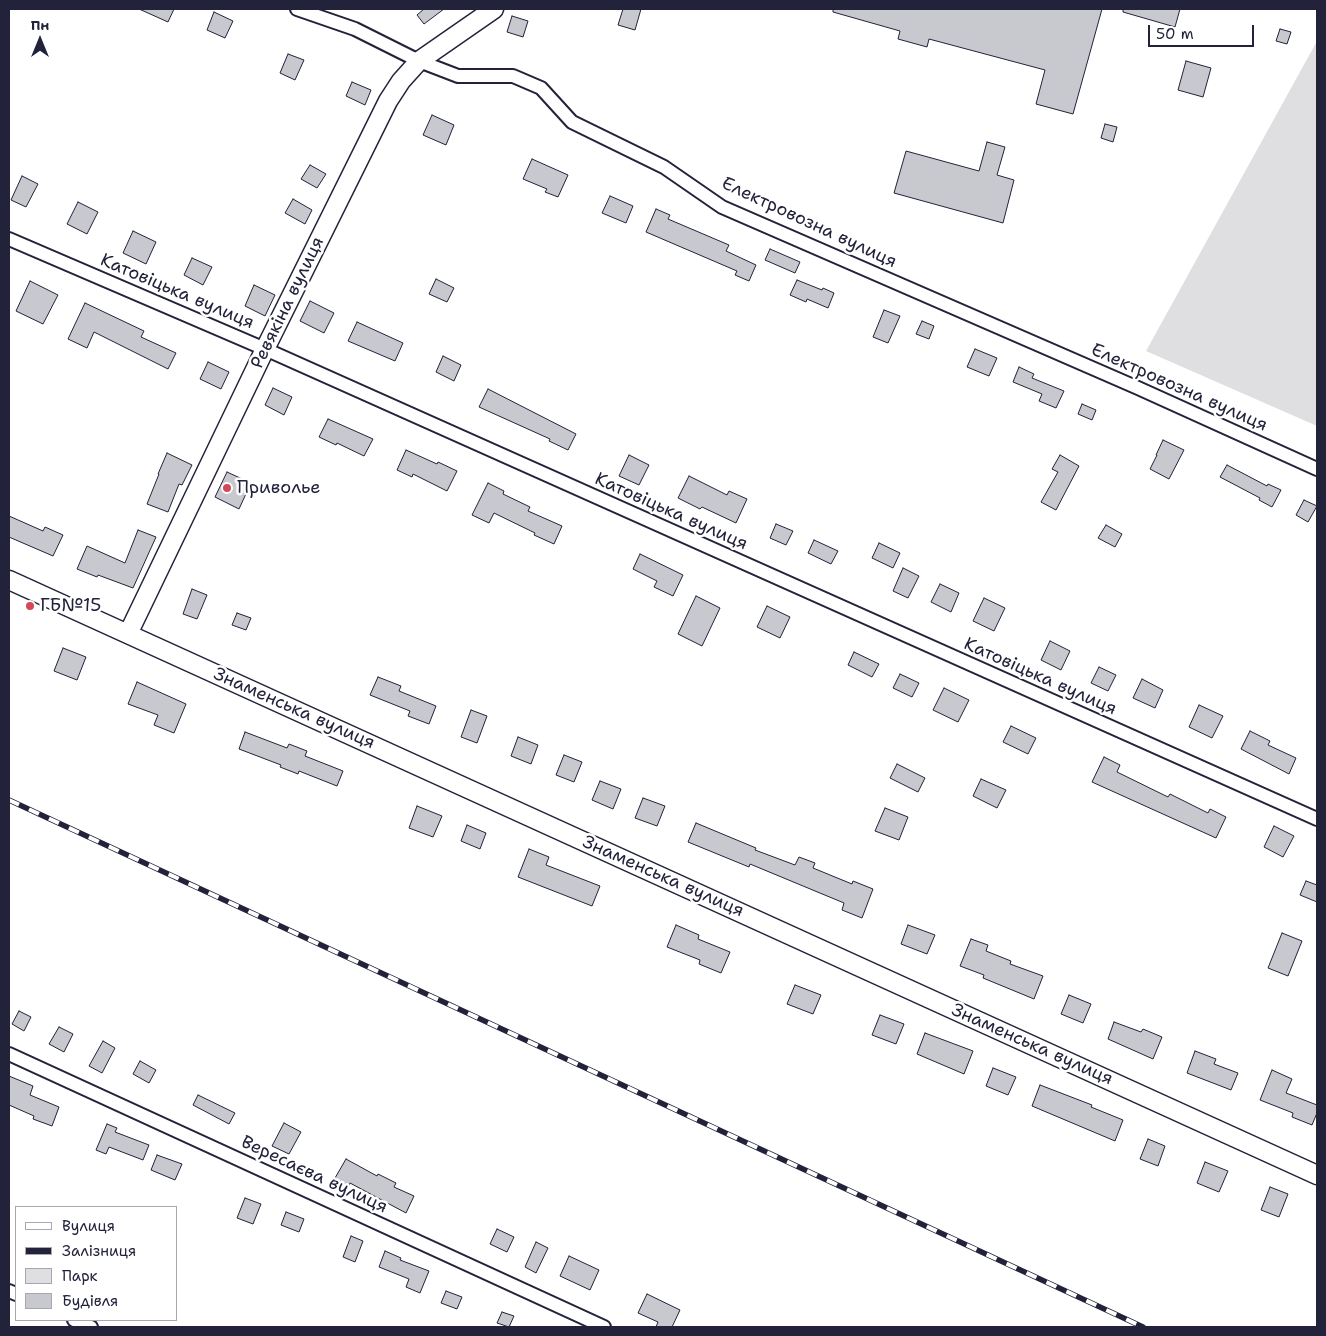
<!DOCTYPE html>
<meta charset="utf-8">
<style>
body{margin:0}
#map{position:relative;width:1326px;height:1336px;overflow:hidden;background:#fff;font-family:"Shantell Sans",sans-serif}
canvas{display:block}
.frame{position:absolute;inset:0;border:10px solid #22223b;pointer-events:none}
.legend{position:absolute;left:15px;top:1206px;width:162px;height:115px;box-sizing:border-box;background:#fff;border:1px solid #a7a7b1;margin:0;padding:6px 9px;list-style:none;font-size:15px;color:#22223b}
.legend li{display:flex;align-items:center;gap:10px;height:25px}
.legend b{width:25px;border:1px solid #a7a7b1}
.north{position:absolute;left:15px;top:15px;width:50px;height:50px;-webkit-text-stroke:4px #fff;paint-order:stroke;rotate:0deg;font-size:14px;font-weight:700;line-height:20px;text-align:center;color:#22223b}
.north::after{content:'';display:block;margin:auto;width:18px;height:22px;background:#22223b;clip-path:polygon(50% 0,100% 100%,50% 72%,0 100%)}
.scale{position:absolute;left:1148px;top:25px;width:106px;height:22px;box-sizing:border-box;border:2px solid #22223b;border-top:0;padding-left:6px;font-size:15px;line-height:18px;white-space:nowrap;color:#22223b;-webkit-text-stroke:4px #fff;paint-order:stroke}
</style>
<div id="map">
<canvas width="1326" height="1336"></canvas>
<div class="frame"></div>
<ul class="legend">
<li><b style="height:6px;background:#fff"></b>Вулиця</li>
<li><b style="height:6px;background:#22223b"></b>Залізниця</li>
<li><b style="height:14px;background:#dfdfe2"></b>Парк</li>
<li><b style="height:14px;background:#c8c8cf"></b>Будівля</li>
</ul>
<div class="north">Пн</div>
<div class="scale">50 m</div>
</div>
<script>
const c = document.querySelector('canvas').getContext('2d');
c.lineJoin = 'round';
function paint(path, color) { c.fillStyle = color; c.fill(path, 'evenodd'); }
const shape = rows => new Path2D(rows.map(r => 'M' + r).join(''));
function strokePath(path, color, width, dash) { c.strokeStyle = color; c.lineWidth = width; c.lineCap = dash ? 'butt' : 'round'; c.setLineDash(dash || []); c.stroke(path); }
function write(font, color, halo, rows, align = 'center') {
  c.font = font + ' "Shantell Sans",sans-serif'; c.lineWidth = 5; c.setLineDash([]); c.textBaseline = 'middle'; c.strokeStyle = halo; c.fillStyle = color; for (const [text, x, y, turn = 0] of rows) {
    c.save(); c.translate(x, y); c.rotate((+turn || 0) * Math.PI / 180); c.textAlign = isNaN(turn) ? turn : align; if (halo) c.strokeText(text, 0, 0); c.fillText(text, 0, 0); c.restore();
  }
}
const green = shape([
 [1317,41,1317,426,1146,351]
]);
const building = shape([
 [139,9,174,9,168,22,139,9],
 [424,9,444,9,424,24,417,15,424,9],
 [623,9,641,9,635,30,618,25,623,9],
 [833,9,1102,9,1073,114,1036,104,1045,70,929,39,927,47,898,39,900,31,833,12,833,9],
 [1123,9,1180,9,1175,27,1123,12,1123,9],
 [214,12,233,21,225,38,207,30,214,12],
 [512,16,528,21,523,37,507,32,512,16],
 [1280,29,1291,32,1287,44,1276,41,1280,29],
 [288,54,304,60,295,80,280,73,288,54],
 [1186,61,1211,68,1203,97,1178,90,1186,61],
 [352,82,371,90,365,105,346,96,352,82],
 [432,115,454,125,446,145,423,135,432,115],
 [1105,124,1117,127,1113,142,1101,138,1105,124],
 [987,142,1005,147,997,175,1014,180,1003,223,894,193,906,151,979,171,987,142],
 [532,159,568,175,558,197,545,192,547,189,523,179,532,159],
 [310,165,326,174,317,188,301,179,310,165],
 [22,176,38,184,26,207,11,200,22,176],
 [610,196,633,206,626,223,602,213,610,196],
 [293,199,312,210,305,224,285,213,293,199],
 [78,202,98,212,87,234,67,224,78,202],
 [656,209,670,215,668,219,729,245,726,251,756,265,749,281,735,275,737,271,646,232,656,209],
 [133,231,156,242,146,264,123,253,133,231],
 [770,249,800,262,795,273,765,260,770,249],
 [192,258,212,267,203,285,184,275,192,258],
 [436,279,454,288,447,302,429,294,436,279],
 [797,280,822,290,823,288,834,293,828,308,807,299,806,302,790,295,797,280],
 [30,281,58,295,43,324,16,311,30,281],
 [254,285,275,295,265,316,245,306,254,285],
 [310,301,334,313,324,333,300,321,310,301],
 [85,303,144,331,141,337,176,353,168,369,94,332,87,348,68,339,85,303],
 [884,310,900,316,888,343,873,337,884,310],
 [922,321,934,326,929,339,916,334,922,321],
 [357,322,403,343,395,361,348,341,357,322],
 [975,349,997,358,989,376,967,367,975,349],
 [443,356,461,365,454,381,436,372,443,356],
 [208,362,229,372,221,389,200,379,208,362],
 [1019,367,1034,374,1032,378,1064,391,1056,408,1039,401,1042,394,1013,382,1019,367],
 [273,388,292,397,284,415,265,405,273,388],
 [488,389,576,434,568,450,549,441,550,439,479,407,488,389],
 [1082,404,1096,410,1092,420,1078,414,1082,404],
 [328,419,373,439,364,456,337,443,336,445,319,437,328,419],
 [1163,440,1184,450,1169,479,1150,469,1157,455,1156,455,1163,440],
 [406,450,437,464,438,462,457,471,447,491,413,474,412,477,397,470,406,450],
 [167,453,192,465,182,485,179,484,168,512,147,504,159,474,158,474,167,453],
 [629,455,649,465,639,485,619,476,629,455],
 [1060,455,1079,466,1056,510,1041,502,1058,472,1052,469,1060,455],
 [1227,465,1267,486,1268,484,1281,490,1272,507,1259,500,1260,498,1220,477,1227,465],
 [227,472,251,483,239,509,215,497,227,472],
 [689,476,727,495,729,491,747,499,736,523,702,507,700,509,678,498,689,476],
 [488,483,504,491,503,494,530,507,528,511,562,526,554,544,534,535,535,533,494,513,489,523,472,515,488,483],
 [1304,500,1317,506,1308,522,1296,515,1304,500],
 [9,516,43,531,45,527,63,535,53,556,9,537,9,516],
 [776,524,793,531,786,545,770,538,776,524],
 [1106,525,1122,534,1115,547,1098,538,1106,525],
 [138,530,156,537,133,588,98,575,97,577,77,569,87,546,125,563,138,530],
 [814,540,838,551,831,564,808,553,814,540],
 [879,543,900,553,893,568,872,558,879,543],
 [640,554,683,575,673,596,654,587,657,581,633,569,640,554],
 [903,568,919,576,908,598,893,591,903,568],
 [940,584,959,593,951,612,931,602,940,584],
 [192,589,207,595,197,619,183,614,192,589],
 [696,596,720,608,702,646,678,634,696,596],
 [984,598,1005,608,994,631,973,621,984,598],
 [767,606,790,617,780,638,757,627,767,606],
 [237,613,251,618,246,630,232,625,237,613],
 [1050,641,1070,651,1061,670,1041,660,1050,641],
 [63,648,86,657,77,680,54,671,63,648],
 [854,652,879,664,872,677,848,665,854,652],
 [1099,667,1116,675,1108,691,1091,683,1099,667],
 [900,674,919,683,912,697,893,688,900,674],
 [378,677,401,686,399,691,436,706,429,724,408,716,410,711,370,695,378,677],
 [1142,679,1163,690,1155,708,1133,698,1142,679],
 [137,682,186,704,174,733,154,725,158,715,128,704,137,682],
 [944,688,969,700,958,722,933,710,944,688],
 [1199,705,1223,716,1212,738,1189,727,1199,705],
 [471,710,487,716,477,743,461,737,471,710],
 [1011,726,1036,738,1028,754,1003,742,1011,726],
 [1250,731,1270,741,1268,745,1296,758,1289,774,1241,749,1250,731],
 [245,732,287,748,289,744,307,751,305,756,343,771,337,786,299,771,298,774,280,767,281,765,239,749,245,732],
 [518,737,538,745,531,764,511,756,518,737],
 [564,755,582,762,574,782,556,775,564,755],
 [1104,757,1120,765,1117,772,1168,797,1170,794,1208,813,1210,809,1226,817,1216,838,1092,782,1104,757],
 [897,764,925,778,918,792,890,778,897,764],
 [981,779,1006,790,997,808,973,796,981,779],
 [600,781,621,789,613,809,592,800,600,781],
 [643,798,665,806,657,826,635,818,643,798],
 [417,806,442,816,433,837,409,828,417,806],
 [885,808,908,817,899,840,875,831,885,808],
 [696,823,756,848,755,850,795,865,799,857,815,863,813,868,852,884,853,881,873,889,862,918,842,910,844,903,750,864,749,867,688,842,696,823],
 [467,825,486,833,480,849,461,841,467,825],
 [1274,826,1294,836,1283,857,1264,847,1274,826],
 [529,849,549,857,546,865,600,886,592,906,518,877,529,849],
 [1306,881,1317,885,1317,902,1300,895,1306,881],
 [676,925,699,935,698,939,730,952,721,973,699,964,700,960,667,947,676,925],
 [908,925,935,935,927,954,901,944,908,925],
 [1282,933,1302,941,1288,976,1268,968,1282,933],
 [971,939,988,945,986,951,1011,961,1010,964,1043,976,1034,999,983,978,984,975,960,966,971,939],
 [795,985,821,995,813,1014,787,1004,795,985],
 [1069,995,1091,1004,1083,1023,1061,1014,1069,995],
 [19,1011,31,1017,24,1031,12,1024,19,1011],
 [880,1015,904,1024,896,1044,872,1035,880,1015],
 [1114,1022,1141,1032,1143,1029,1162,1037,1153,1059,1108,1039,1114,1022],
 [59,1027,73,1034,64,1052,49,1044,59,1027],
 [925,1033,973,1051,964,1074,917,1054,925,1033],
 [103,1041,115,1048,102,1073,89,1066,103,1041],
 [1195,1051,1216,1059,1214,1064,1238,1073,1231,1090,1187,1073,1195,1051],
 [140,1061,156,1070,149,1083,133,1074,140,1061],
 [993,1068,1016,1077,1008,1095,986,1086,993,1068],
 [1272,1070,1292,1079,1286,1093,1317,1105,1317,1113,1312,1125,1292,1117,1293,1113,1260,1100,1272,1070],
 [9,1076,33,1086,30,1095,59,1107,52,1126,33,1119,34,1116,9,1105,9,1076],
 [1040,1085,1092,1105,1091,1107,1123,1120,1115,1141,1032,1106,1040,1085],
 [198,1095,235,1113,229,1124,193,1105,198,1095],
 [284,1123,301,1132,289,1154,272,1146,284,1123],
 [107,1124,117,1128,115,1132,149,1145,143,1160,109,1147,106,1154,96,1150,107,1124],
 [1148,1139,1165,1146,1158,1166,1140,1159,1148,1139],
 [157,1155,182,1164,175,1180,151,1170,157,1155],
 [346,1159,377,1176,378,1174,396,1183,394,1187,414,1196,406,1213,350,1183,349,1186,335,1178,346,1159],
 [1205,1162,1228,1171,1219,1192,1197,1183,1205,1162],
 [1270,1187,1288,1194,1279,1217,1261,1210,1270,1187],
 [245,1198,261,1204,253,1224,237,1218,245,1198],
 [286,1212,304,1219,299,1232,281,1225,286,1212],
 [497,1229,514,1237,507,1252,490,1244,497,1229],
 [351,1236,363,1241,355,1262,343,1257,351,1236],
 [536,1242,548,1248,536,1273,525,1267,536,1242],
 [385,1251,401,1258,400,1260,429,1271,420,1293,406,1287,409,1279,379,1267,385,1251],
 [569,1256,599,1270,590,1290,560,1276,569,1256],
 [446,1291,462,1297,457,1309,441,1303,446,1291],
 [647,1294,680,1310,672,1327,656,1327,658,1322,638,1313,647,1294],
 [502,1312,514,1316,509,1327,497,1323,502,1312]
]);
const street = shape([
 [297,9,355,29,419,61,458,76,513,76,541,88,572,122,664,167,722,207,1138,388,1317,469],
 [9,239,265,349,1317,819],
 [9,1054,604,1327],
 [9,1291,16,1294],
 [74,1320,91,1327]
]);
const secondary = shape([
 [9,580,1317,1175],
 [128,634,265,349,388,101,401,81,419,61,494,9]
]);
const rail = shape([
 [9,800,1143,1327]
]);
const markers = [
 [227,488,5,"#d1495b"],
 [30,606,5,"#d1495b"]
];
const streetNames = [
 ["Електровозна вулиця",809,223,25],
 ["Катовіцька вулиця",177,292,23],
 ["Ревякіна вулиця",288,303,-64],
 ["Електровозна вулиця",1179,388,24],
 ["Катовіцька вулиця",671,512,24],
 ["Катовіцька вулиця",1040,677,24],
 ["Знаменська вулиця",294,709,24],
 ["Знаменська вулиця",663,877,24],
 ["Знаменська вулиця",1032,1045,24],
 ["Вересаєва вулиця",314,1175,25]
];
const poiNames = [
 ["Приволье",237,488],
 ["ГБ№15",40,606]
];
paint(green, '#dfdfe2');
paint(building, '#c8c8cf');
strokePath(building, '#22223b', 1);
strokePath(street, '#22223b', 16);
strokePath(secondary, '#22223b', 21);
strokePath(street, '#fff', 12);
strokePath(secondary, '#fff', 18);
strokePath(rail, '#22223b', 5.5);
strokePath(rail, '#fff', 4, [11]);
for (const [x, y, r, color] of markers) { const dot = new Path2D(); dot.arc(x, y, r, 0, 2 * Math.PI); c.fillStyle = color; c.fill(dot); strokePath(dot, '#fff', 2); }
write('18px', '#22223b', '#fff', streetNames);
write('18px', '#22223b', '#fff', poiNames, 'left');
</script>
